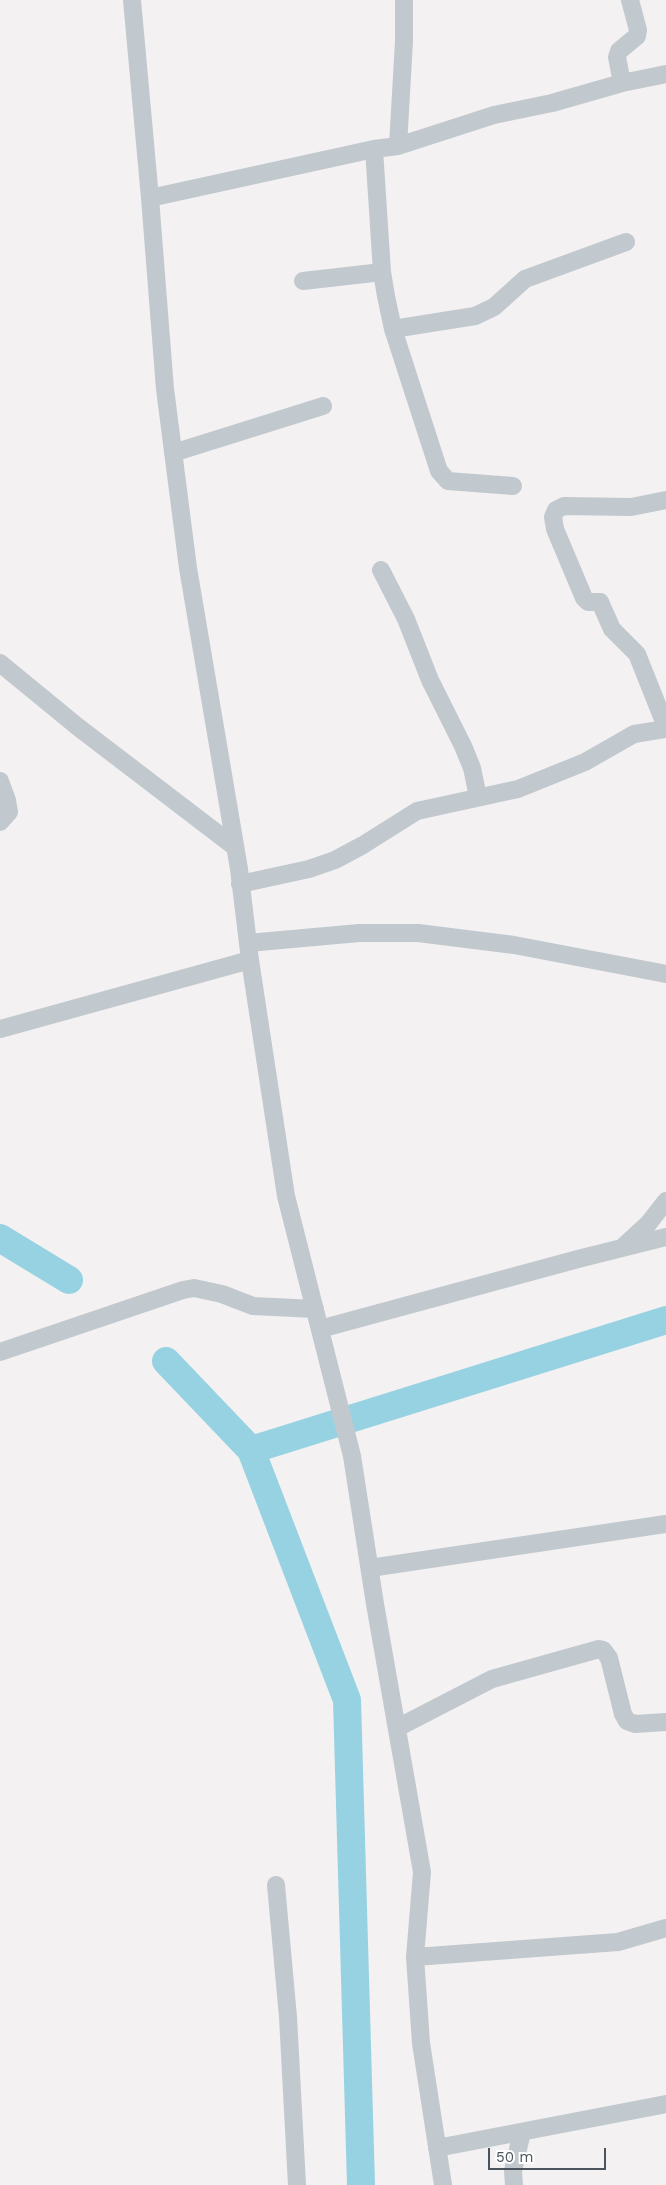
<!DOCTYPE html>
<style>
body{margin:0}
#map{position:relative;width:666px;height:2185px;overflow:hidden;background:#f3f1f1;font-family:"Work Sans",sans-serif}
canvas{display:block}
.scale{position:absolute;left:488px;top:2148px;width:118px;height:22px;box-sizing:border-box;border:2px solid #4b545d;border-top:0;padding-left:6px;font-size:15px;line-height:18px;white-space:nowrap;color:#4b545d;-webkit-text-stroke:4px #fff;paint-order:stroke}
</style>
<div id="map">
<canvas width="666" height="2185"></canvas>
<div class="scale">50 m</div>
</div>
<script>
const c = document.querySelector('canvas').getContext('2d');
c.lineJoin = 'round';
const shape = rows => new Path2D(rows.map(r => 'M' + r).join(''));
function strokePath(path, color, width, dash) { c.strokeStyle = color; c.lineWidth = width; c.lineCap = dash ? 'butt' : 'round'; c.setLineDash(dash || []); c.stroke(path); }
const river = shape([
 [0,1238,69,1280],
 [166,1361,251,1450,347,1700,361,2185],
 [251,1450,666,1320]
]);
const minor = shape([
 [132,0,150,198,165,389,188,568,239,869,250,960,286,1196,352,1456,375,1604,422,1872,415,1957,421,2043,443,2185],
 [622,83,617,57,619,51,637,36,638,30,630,0],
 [398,146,404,41,404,0],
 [374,149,382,272,386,296,393,329,439,471,448,481,513,486],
 [150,198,374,149,398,146,494,115,552,103,622,83,666,74],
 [303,281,382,272],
 [393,329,475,316,494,307,525,279,626,242],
 [173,453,323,406],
 [666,500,631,507,564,506,556,510,553,517,555,529,584,598,588,602,600,602,612,629,637,654,666,727],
 [381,570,406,619,430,680,463,746,472,768,478,797],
 [0,663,78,727,235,847],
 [0,781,7,800,9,812,0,822],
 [240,884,309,869,335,860,363,845,417,811,518,789,585,762,634,734,666,729],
 [248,943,359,933,418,933,514,945,666,974],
 [0,1029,250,960],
 [624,1246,648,1224,666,1201],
 [320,1329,578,1259,666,1237],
 [0,1352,183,1290,194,1288,222,1294,253,1306,315,1309],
 [370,1568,666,1524],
 [397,1728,492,1679,599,1649,603,1650,609,1658,623,1714,627,1721,635,1724,666,1722],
 [276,1885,288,2017,297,2185],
 [415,1957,618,1942,666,1928],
 [437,2148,666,2104],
 [514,2185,513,2171,522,2132]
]);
strokePath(river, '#97d2e3', 28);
strokePath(minor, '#c1c8ce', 18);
</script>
